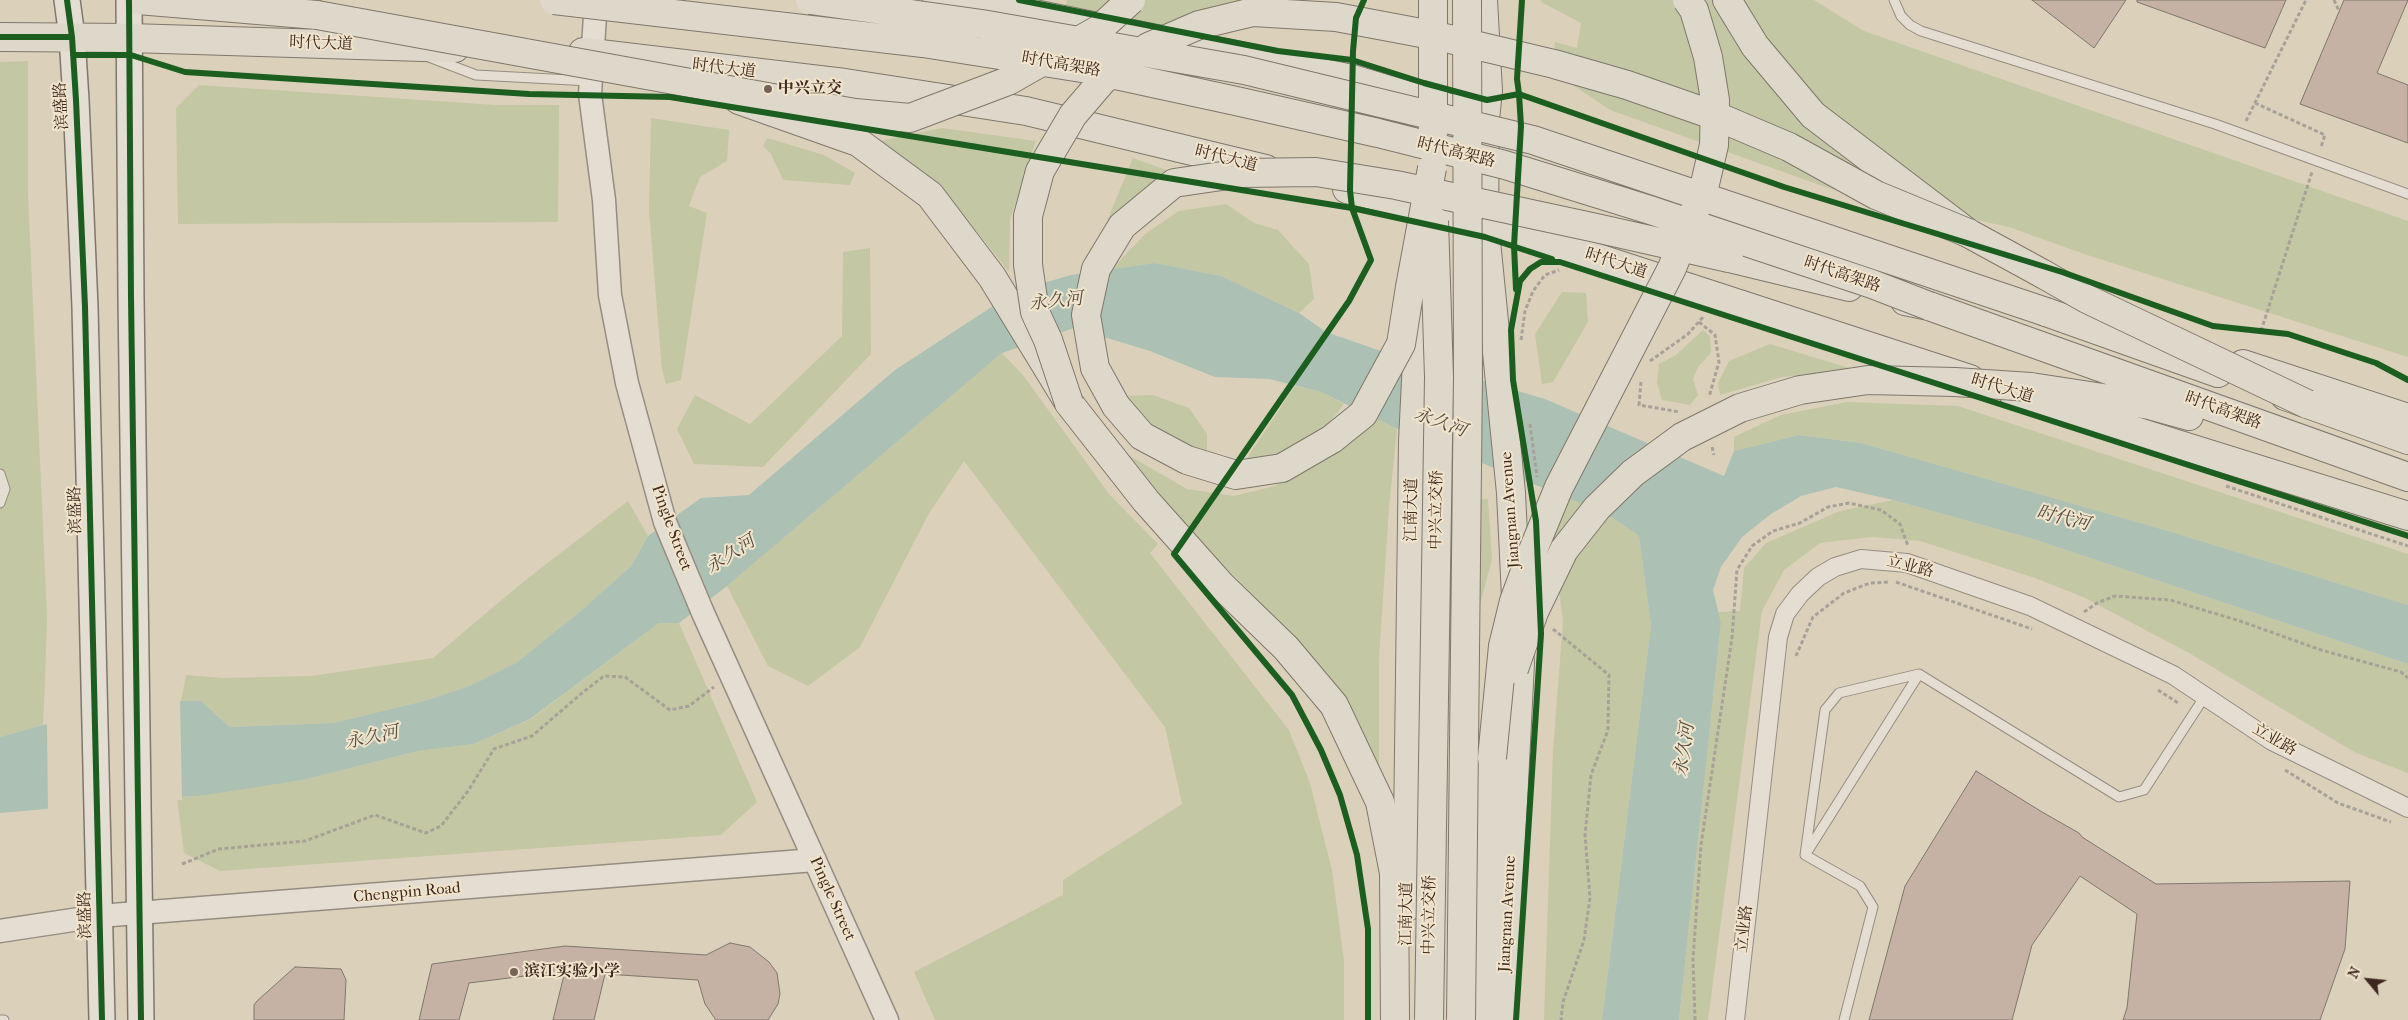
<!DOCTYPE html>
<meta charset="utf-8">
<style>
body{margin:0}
#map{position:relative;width:2408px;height:1020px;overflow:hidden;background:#dbd1bb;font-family:"IM FELL French Canon",serif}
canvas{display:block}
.north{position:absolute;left:2343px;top:955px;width:50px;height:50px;-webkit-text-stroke:4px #f0e4ca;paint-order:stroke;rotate:298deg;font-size:14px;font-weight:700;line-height:20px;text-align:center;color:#3e2820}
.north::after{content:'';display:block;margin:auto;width:18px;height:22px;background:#3e2820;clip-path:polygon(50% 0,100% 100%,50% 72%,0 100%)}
</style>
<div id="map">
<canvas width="2408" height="1020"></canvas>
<div class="north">N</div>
</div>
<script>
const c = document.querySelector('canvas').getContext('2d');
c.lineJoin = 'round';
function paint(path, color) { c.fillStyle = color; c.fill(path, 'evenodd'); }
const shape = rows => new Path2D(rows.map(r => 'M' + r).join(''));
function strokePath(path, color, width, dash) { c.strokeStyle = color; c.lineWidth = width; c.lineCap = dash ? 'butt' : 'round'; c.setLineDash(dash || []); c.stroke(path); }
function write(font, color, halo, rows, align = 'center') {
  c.font = font + ' "IM FELL French Canon","Noto Serif SC",serif'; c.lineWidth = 4; c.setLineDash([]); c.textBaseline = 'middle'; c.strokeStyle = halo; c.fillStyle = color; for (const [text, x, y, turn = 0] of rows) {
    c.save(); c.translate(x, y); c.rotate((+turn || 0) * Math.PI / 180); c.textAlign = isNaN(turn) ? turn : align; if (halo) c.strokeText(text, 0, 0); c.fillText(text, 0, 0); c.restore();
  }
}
const green = shape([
 [1067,0,1288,0,1282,6,1154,32,1063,12],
 [1541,0,1814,0,1864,31,2408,221,2408,357,2084,254,2009,227,1828,188,1610,110,1552,71,1555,42,1577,48,1581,23,1541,2],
 [28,61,28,193,47,616,45,683,43,725,0,737,0,62],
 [199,85,496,105,559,105,558,222,178,224,176,108],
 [651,118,729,130,727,161,700,177,689,206,707,213,681,380,666,384,662,370,649,211],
 [942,128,1036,141,1010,220,1009,272,967,219,940,190,875,142],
 [767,138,824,155,855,173,850,185,783,180,771,154,763,146],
 [1133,158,1186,177,1118,213,1107,221],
 [1226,204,1254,223,1278,230,1309,264,1314,299,1299,313,1221,276,1155,263,1112,269,1145,234,1179,211],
 [870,248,871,354,763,467,694,464,677,429,695,395,750,424,842,336,843,252],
 [1562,292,1586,293,1588,322,1553,382,1542,384,1535,334],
 [1703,330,1710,336,1711,353,1698,367,1693,379,1698,395,1690,405,1662,400,1657,383,1659,364,1676,355],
 [1770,344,1859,371,1782,377,1720,395,1718,383,1729,361],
 [1002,353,1023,375,1109,494,1158,544,1150,553,1289,730,1310,783,1332,870,1344,961,1344,1020,935,1020,914,972,1063,895,1063,880,1182,804,1165,727,964,461,928,515,860,647,808,686,768,666,727,586],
 [1295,386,1321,392,1344,404,1322,432,1266,464,1243,464],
 [1153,395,1189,408,1207,434,1207,457,1144,433,1124,396],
 [1847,402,1958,406,2408,554,2408,605,2175,533,1861,443,1799,435,1734,451,1734,437,1781,415],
 [1372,417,1397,429,1389,507,1379,659,1379,776,1292,635,1138,478,1123,452,1187,489,1234,496,1275,486,1346,446],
 [1546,488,1607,514,1639,536,1651,625,1602,1020,1544,1020,1553,751,1563,621],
 [1488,499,1492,559,1479,608,1473,500],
 [1893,500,2033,539,2408,664,2408,773,2356,753,2189,653,2083,597,2035,578,1920,541,1872,537,1820,543,1784,570,1762,611,1708,1020,1679,1020,1721,623,1718,612,1740,611,1744,568,1766,543,1840,511],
 [628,501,648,536,631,566,583,609,516,663,472,685,424,701,333,723,230,727,201,701,181,701,186,675,223,678,311,676,433,658,523,582],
 [659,623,679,623,757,802,721,835,220,871,184,853,177,798,303,780,418,751,474,744,531,719]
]);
const water = shape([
 [1155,263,1221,276,1299,313,1326,332,1378,350,1545,399,1724,476,1734,451,1799,435,1861,443,2175,533,2408,605,2408,664,2033,539,1893,500,1836,487,1801,496,1771,514,1742,537,1721,567,1713,590,1721,623,1679,1020,1602,1020,1651,625,1639,536,1607,514,1391,426,1321,392,1269,379,1215,377,1150,351,1074,328,1002,353,727,586,679,623,659,623,530,719,474,744,418,751,303,780,205,795,0,813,0,737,43,725,181,701,201,701,230,727,333,723,424,701,472,685,516,663,583,609,631,566,648,536,701,498,749,495,895,370,1016,291,1071,275]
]);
const pier = shape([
 [180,699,182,800,48,811,47,722]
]);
const building = shape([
 [2032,0,2126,0,2094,48,2032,0],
 [2137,0,2286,0,2265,48,2137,2,2137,0],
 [2344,0,2408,0,2377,73,2408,85,2408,143,2300,104,2344,0],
 [1976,771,2042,812,2079,833,2082,837,2156,884,2350,881,2345,949,2320,1020,2123,1020,2127,1008,2137,914,2080,876,2032,945,2012,1020,1869,1020,1905,886,1976,771],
 [730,943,750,947,769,962,777,973,780,994,778,1004,768,1020,716,1020,705,1004,698,980,605,974,594,1020,553,1020,565,971,469,983,459,1020,419,1020,432,964,565,946,706,955,730,943],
 [295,967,341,969,346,980,344,1020,254,1020,254,1005,257,1001,295,967]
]);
const path = shape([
 [2334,0,2339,11],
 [2255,103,2325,135,2321,147],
 [2246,121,2306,0],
 [1699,322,1715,335,1719,362,1709,397],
 [2261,331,2312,172],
 [1521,340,1525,311,1533,291,1545,275,1559,270],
 [1650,361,1688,334,1704,316],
 [1641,382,1639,405,1680,412],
 [1530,424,1537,477],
 [1712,447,1714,455],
 [2226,486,2408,546],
 [1896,582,2032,629],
 [2084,612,2097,603,2115,596,2170,600,2240,621,2321,650,2401,672,2408,678],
 [1553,629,1609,675,1608,730,1591,775,1585,835,1590,898,1584,940,1563,1002,1561,1020],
 [1796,656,1813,617,1844,593,1870,583,1890,582],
 [2158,690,2178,703],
 [2285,770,2338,803,2391,822],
 [182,864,219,849,305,841,375,815,426,833,441,826,468,791,494,749,532,736,582,693,604,676,625,677,670,710,689,706,714,687],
 [1695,1020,1693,959,1701,845,1732,638,1737,570,1752,546,1773,531,1800,523,1828,507,1849,503,1881,510,1900,524,1908,546]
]);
const service = shape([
 [1894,0,1901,16,1910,25,1921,31,2215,124,2408,194],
 [429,57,476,75,590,81],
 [0,474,5,489,0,503],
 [1807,852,1919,674],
 [0,1020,4,1020],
 [1844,1020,1873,907,1860,886,1805,855,1825,710,1839,693,1919,674,2119,797,2144,790,2205,696]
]);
const minor = shape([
 [1735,1020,1778,637,1785,614,1800,594,1818,577,1835,567,1861,559,1907,563,2030,606,2173,675,2272,741,2408,808]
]);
const tertiary = shape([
 [596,0,590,94,604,200,610,295,627,383,665,522,703,613,887,1020],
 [0,931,99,916,815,860]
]);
const secondary = shape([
 [67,0,72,37,76,100,85,307,102,1020],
 [129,0,131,297,141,1020]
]);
const primary = shape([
 [937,0,1015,10,1352,79,1456,110],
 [1483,0,1488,91,1485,119,1484,221,1511,493,1516,597],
 [0,37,130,38,455,48],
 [583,52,845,83,1026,111,1266,169],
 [1347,189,1484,221,1970,379],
 [2243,364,2408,418],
 [2013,393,2408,516],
 [1407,907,1413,441,1421,281],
 [1502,1020,1520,663,1519,645]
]);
const trunk = shape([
 [138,0,317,15],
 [1727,0,1755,46,1813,115,1968,233,2043,274],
 [739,100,858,142,930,195,992,277,1069,403,1146,501,1221,585,1286,648,1334,705,1380,802,1394,873,1395,1020],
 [1729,258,1849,287],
 [1905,301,1929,306,2408,477],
 [2046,312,2218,373],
 [2031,387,2149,405,2189,416],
 [2285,396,2408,440],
 [1486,1020,1492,758]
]);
const trunkBridge = shape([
 [554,0,923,43,1088,69,1236,101,1378,133,1505,165,1650,210,1872,284,1929,306],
 [810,0,982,24,1244,70,1533,140,2046,312],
 [317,15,855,113,910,118,1008,81,1098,30,1131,0],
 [1433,133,1433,0],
 [1432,168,1410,287,1401,344,1363,414,1332,439,1282,468,1236,475,1187,460,1142,436,1116,406,1095,368,1086,315,1096,269,1122,226,1174,183,1242,173,1316,172,1396,185,1596,228,1729,258],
 [2043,274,2087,299,2307,404],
 [1069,403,1048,340,1035,312,1028,265,1028,216,1040,171,1073,115,1103,80,1148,47,1199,25,1253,12,1336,17,1437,36,1554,64,1627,85,1716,116,1789,147,1876,195,1968,233],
 [1514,669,1534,612,1564,550,1597,508,1633,473,1682,437,1740,408,1800,390,1868,380,1955,382,2031,387],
 [1492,758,1503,646,1514,601,1531,555,1559,487,1672,268,1704,188,1714,145,1715,100,1708,57,1694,10,1687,0],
 [1429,1020,1439,377,1434,221],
 [1461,1020,1468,375,1467,0]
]);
const cycleway = shape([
 [67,0,72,37,76,100,85,307,102,1020],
 [129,0,131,297,141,1020],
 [1019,0,1278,51,1352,60,1424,83,1487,100,1519,94,1521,126,1514,246,1516,289],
 [1364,0,1356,18,1353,51,1350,190,1352,208,1371,260,1349,301,1174,554,1292,695,1321,750,1340,795,1357,855,1368,929,1368,1020],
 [1522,0,1517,79,1519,94,1784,187,2062,272,2213,326,2288,334,2376,363,2408,380],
 [0,37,72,37],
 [73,55,131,55,185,72,529,94,670,97,1352,208,1485,237,1552,259],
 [1516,1020,1541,634,1536,521,1513,380,1511,330,1520,281,1530,269,1541,262,1560,262,2408,536]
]);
const markers = [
 [768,89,5,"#756356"],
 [514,972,5,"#756356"]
];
const streetNames = [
 ["时代大道",321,44,2],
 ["时代高架路",1061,65,10],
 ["时代大道",724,69,7],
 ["滨盛路",62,106,-93],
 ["时代高架路",1456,153,14],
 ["时代大道",1226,159,14],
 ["时代大道",1616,264,18],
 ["时代高架路",1842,275,19],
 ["时代大道",2002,389,17],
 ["时代高架路",2223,411,20],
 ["滨盛路",76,510,-91],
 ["江南大道",1412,510,-89],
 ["中兴立交桥",1437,510,-89],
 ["Jiangnan Avenue",1511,510,-94],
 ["Pingle Street",671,528,70],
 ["立业路",1910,567,14],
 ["立业路",2274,740,30],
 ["Chengpin Road",407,893,-5],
 ["Pingle Street",832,899,66],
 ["江南大道",1407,914,-89],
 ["Jiangnan Avenue",1508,914,-87],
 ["滨盛路",86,915,-91],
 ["中兴立交桥",1430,915,-89],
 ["立业路",1745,929,-84]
];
const poiNames = [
 ["中兴立交",778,89],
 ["滨江实验小学",524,972]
];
const waterNames = [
 ["永久河",1056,302,-6],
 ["永久河",1440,423,20],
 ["时代河",2063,519,14],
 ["永久河",731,555,-33],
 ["永久河",372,738,-12],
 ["永久河",1685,750,-82]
];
paint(green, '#c3c7a3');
paint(water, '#acc0b3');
paint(pier, '#dbd1bb');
paint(building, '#c5b2a5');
strokePath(building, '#7f776b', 1);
strokePath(service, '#958d80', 11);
strokePath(minor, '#958d80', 20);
strokePath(tertiary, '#958d80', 25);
strokePath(secondary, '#7f776b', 28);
strokePath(primary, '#7f776b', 30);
strokePath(trunk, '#7f776b', 30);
strokePath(path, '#a7a197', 3, [4, 2.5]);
strokePath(service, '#e3ddd2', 9);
strokePath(minor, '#e3ddd2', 18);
strokePath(tertiary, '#e3ddd2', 22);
strokePath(secondary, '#e3ddd2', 25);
strokePath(primary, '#ded8cb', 28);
strokePath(trunk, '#ded8cb', 28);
strokePath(trunkBridge, '#7f776b', 30, []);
strokePath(trunkBridge, '#ded8cb', 28);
strokePath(cycleway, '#1b5e20', 6);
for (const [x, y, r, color] of markers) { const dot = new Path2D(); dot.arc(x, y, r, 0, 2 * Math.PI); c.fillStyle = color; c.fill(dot); strokePath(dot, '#f0e4ca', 2); }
write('16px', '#3e2820', '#f0e4ca', streetNames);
write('bold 16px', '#3e2820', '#f0e4ca', poiNames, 'left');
write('italic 18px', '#544c44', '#f0e4ca', waterNames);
</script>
